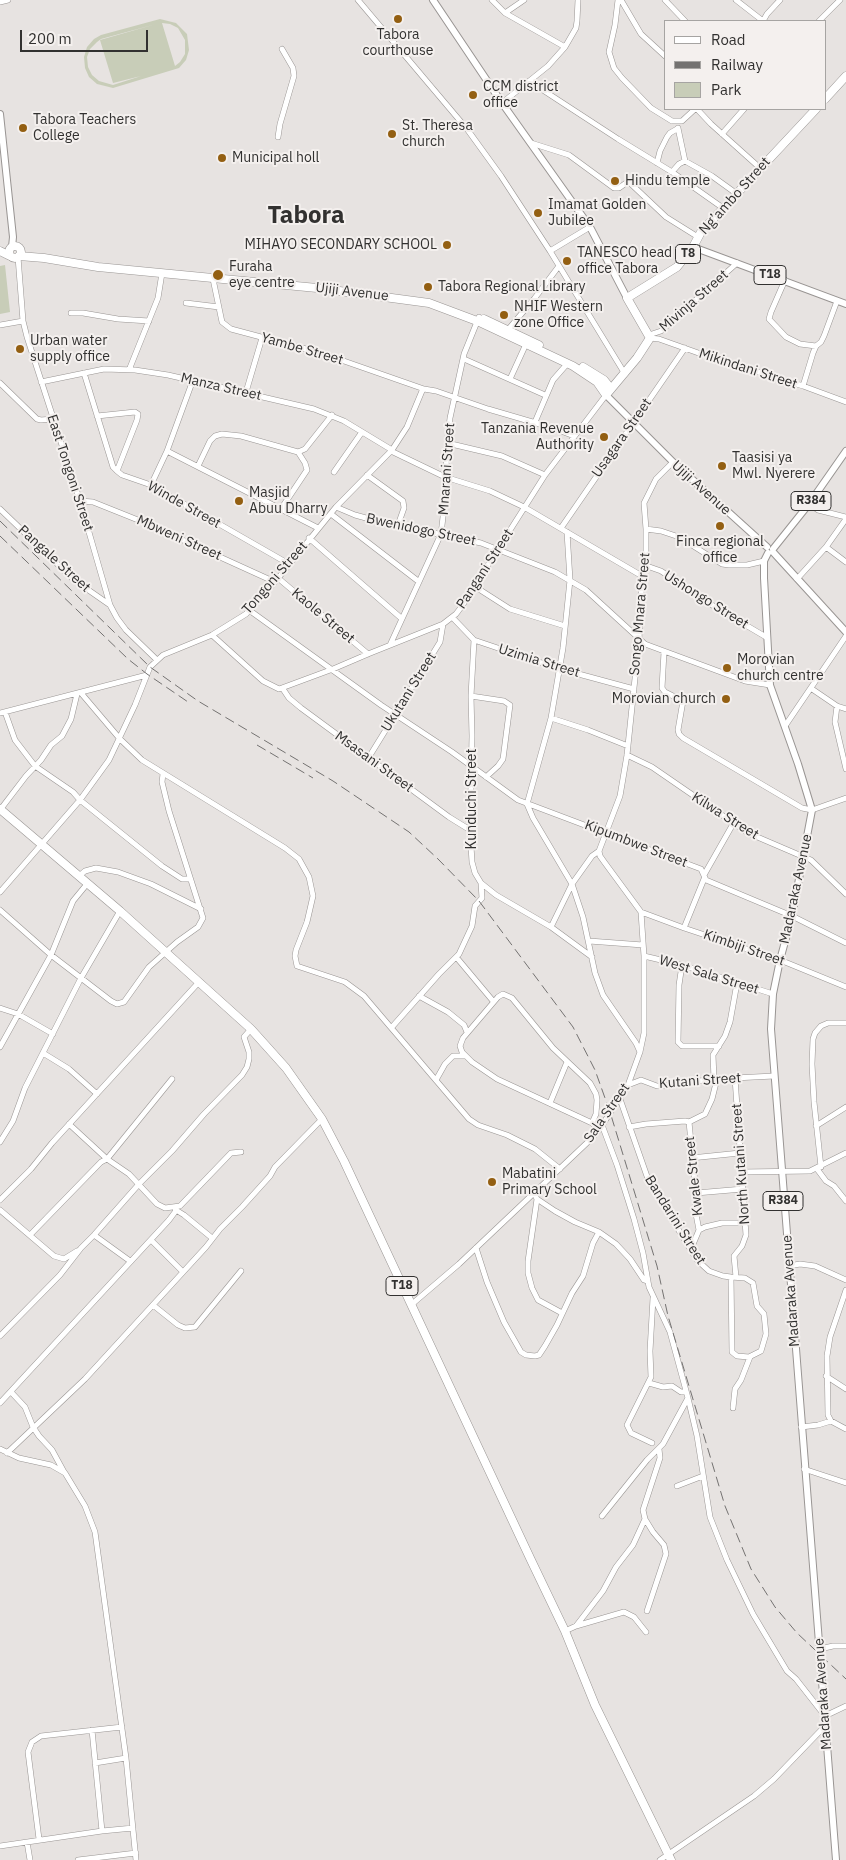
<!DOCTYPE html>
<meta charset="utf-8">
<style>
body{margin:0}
#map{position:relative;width:846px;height:1860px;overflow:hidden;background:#e7e3e1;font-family:"IBM Plex Sans",sans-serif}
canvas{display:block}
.legend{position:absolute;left:664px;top:20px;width:162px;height:90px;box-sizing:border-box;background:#f4f0ee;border:1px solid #a6a4a2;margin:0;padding:6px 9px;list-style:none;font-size:15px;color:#323130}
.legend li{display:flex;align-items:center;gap:10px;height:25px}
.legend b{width:25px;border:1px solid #a6a4a2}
.scale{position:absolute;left:20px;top:30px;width:128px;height:22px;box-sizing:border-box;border:2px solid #323130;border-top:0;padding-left:6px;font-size:15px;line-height:18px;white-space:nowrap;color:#323130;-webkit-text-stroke:4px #f4f0ee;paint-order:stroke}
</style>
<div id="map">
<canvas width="846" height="1860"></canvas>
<ul class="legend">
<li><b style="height:6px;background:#fff"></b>Road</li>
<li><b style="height:6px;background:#747271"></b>Railway</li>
<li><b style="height:14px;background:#c8cdb8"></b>Park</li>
</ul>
<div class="scale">200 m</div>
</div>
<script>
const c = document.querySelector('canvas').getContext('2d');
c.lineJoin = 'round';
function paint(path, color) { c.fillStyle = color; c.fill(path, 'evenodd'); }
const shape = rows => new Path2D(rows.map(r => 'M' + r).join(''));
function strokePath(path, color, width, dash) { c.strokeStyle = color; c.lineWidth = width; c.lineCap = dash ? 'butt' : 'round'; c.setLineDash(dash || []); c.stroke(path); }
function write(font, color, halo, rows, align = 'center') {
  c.font = font + ' "IBM Plex Sans",sans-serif'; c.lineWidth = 4; c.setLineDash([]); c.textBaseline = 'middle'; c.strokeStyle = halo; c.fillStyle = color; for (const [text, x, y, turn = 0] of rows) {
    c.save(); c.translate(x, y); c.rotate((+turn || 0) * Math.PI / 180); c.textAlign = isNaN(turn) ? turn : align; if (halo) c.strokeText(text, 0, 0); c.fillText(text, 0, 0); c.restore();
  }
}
const green = shape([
 [160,19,176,23,187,34,189,50,186,60,179,68,113,88,97,84,89,77,85,68,84,57,87,47,94,39,101,35],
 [162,23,170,24,178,28,185,40,185,54,180,62,175,66],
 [156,24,100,40,113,83,141,76,113,85,99,81,92,75,88,67,87,57,90,49,97,42,101,39],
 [5,265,10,312,0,314,0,266]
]);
const minor = shape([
 [358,0,467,129,501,176,550,251,625,374],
 [492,0,505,13,565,47],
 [618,0,615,25,609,52,614,68,622,78,651,108,672,121,682,121,695,109],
 [621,0,641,34,665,56],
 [665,0,685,21],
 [736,0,763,21],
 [0,2,8,0],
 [505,13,524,0],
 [763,21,767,14,780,0],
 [819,21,840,0],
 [529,81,618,139,672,172,723,208],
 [502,103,548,66,565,47,576,28,577,21,578,0],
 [697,109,711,124,760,168],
 [678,128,685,161],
 [722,134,744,109],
 [278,137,280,124,294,76,293,68,282,49],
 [531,143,569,155,614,188,619,188,626,183,630,183,666,217,698,237],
 [657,163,660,151,667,137,670,133,677,129],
 [672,172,679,164,685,161,712,176,737,194],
 [550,251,590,227],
 [18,257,23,321,27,337,80,501,110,605,117,618,126,630,157,660],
 [213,279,222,322,231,329,321,353,424,389],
 [785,280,771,312,769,319,786,337,800,344,816,346],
 [186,303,219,307],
 [71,313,83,313,118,319,149,321],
 [0,325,23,321],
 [506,332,534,299,559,266],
 [649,335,661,331,737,263],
 [650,338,659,339,704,355,803,386,846,402],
 [464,359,545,395],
 [129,370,158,298,162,273],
 [84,373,113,467,117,471,122,475,151,485,289,564],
 [510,379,526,344],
 [41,382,104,369,135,370,168,375,314,409,344,421,392,450],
 [0,383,37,419,41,420,52,419],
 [803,386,813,353,816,346,821,342,824,336,837,301],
 [246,392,262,338],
 [97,416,135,412,138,414,137,420,117,471],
 [535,422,553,380,567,364],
 [447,443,502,456,545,475],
 [167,451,318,528],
 [391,451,445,477,490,491,524,507,642,576],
 [198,466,210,441,215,436,222,434,241,436,298,452,305,449,332,415],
 [334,472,362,432],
 [367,475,403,501,404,508,398,525],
 [151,485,167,451,193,380],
 [80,501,93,502,143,522,275,582],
 [809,504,818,510,846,517],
 [336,507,355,515,377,521,481,543,555,572,586,590,645,644,745,681,770,685],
 [0,509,74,580,110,605],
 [281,509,307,470,305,463,298,452],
 [331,514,418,581],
 [561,528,685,348],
 [646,529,661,531,679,537,722,564,729,565,747,565,764,561],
 [567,532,570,580,563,648,551,718,527,804,533,818,572,884,583,917,595,973,603,995,636,1043,640,1052],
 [309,538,401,618],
 [826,547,846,562],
 [644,565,661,571,715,607,766,637],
 [278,578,368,654],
 [797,579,826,547,846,519],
 [474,586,510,609,565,626],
 [249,610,381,705,452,752,518,800,701,869,706,880,792,916,846,943],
 [452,617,474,640,560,669,634,689],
 [212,635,263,681,279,689,333,669,368,654,443,624,456,614,462,606,545,475,606,395],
 [474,640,471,696,472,736,470,830,472,862,475,873,481,883,496,895,551,927,592,957],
 [390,645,441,534,445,500,447,443,450,418,464,354,479,317],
 [664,652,662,688,665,692,683,701,678,730,679,734,683,738,802,808,812,810,846,798],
 [283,689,289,698,301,708,449,817,470,830],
 [812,689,837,706,846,709],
 [81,693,120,739,142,760,285,848,299,859,309,877,313,896,307,922,296,950,295,956,297,966,345,982,364,996,469,1119,478,1125,507,1135,535,1149,560,1169],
 [471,696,504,701,510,705,503,759,498,766,486,777],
 [837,706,835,722,846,769],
 [5,712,15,740,35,766,73,792,80,800,162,866,182,879,190,879],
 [0,713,147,675],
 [551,718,588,730,628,746],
 [785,726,846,636],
 [627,755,652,767,748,833,811,860,846,894],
 [369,757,440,642,443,624],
 [0,810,26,776,41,760,51,745,62,736,71,719,77,694],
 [704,875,733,824],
 [79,876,85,871,96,868,118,872,151,884,201,909],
 [0,892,80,800,109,760,135,705,150,667,163,655,212,635,246,614,275,582,336,507,392,450,407,427,422,391,424,389,436,391,488,409,553,428,574,436],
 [0,910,51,955,111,1001,117,1004,124,1002,149,967,177,942,198,927,203,918,169,811,162,782,163,774],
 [641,912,684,928,780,960,846,987],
 [551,927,572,884,592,856,599,851],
 [684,928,704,879],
 [589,941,643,945],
 [644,956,682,965,773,994],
 [457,958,493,1001],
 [682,965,679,985,678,1042,682,1046,719,1046],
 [419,996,448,1012,464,1025,467,1032],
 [0,1008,18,1014,53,1034],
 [392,1027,439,974,459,954,472,926,475,906,482,898,481,883],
 [0,1047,51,955,73,901,87,884],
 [43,1053,69,1069,97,1094],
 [735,1078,746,1235,742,1246,734,1256,736,1277],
 [714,1079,713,1055,725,1036,730,1022,737,983],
 [436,1080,445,1064,453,1056,465,1056],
 [628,1085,641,1080,657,1086,662,1086,714,1079,774,1076],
 [620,1099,649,1182,697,1260,709,1271,723,1276,731,1277,745,1278,753,1283,757,1306,764,1314,766,1334,761,1351,749,1357,737,1356,732,1352,731,1277],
 [550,1103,567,1062],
 [689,1122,705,1114,712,1099,717,1079],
 [592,1123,596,1114,597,1100,596,1094,590,1083,553,1048,512,998,503,994,498,997,463,1038,460,1046,462,1052,472,1062,497,1079,592,1123,599,1130],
 [69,1124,107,1159,129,1174,157,1204,165,1208,180,1206,231,1153,241,1152],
 [602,1125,617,1165,634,1219,643,1253,649,1287,670,1332,688,1398,697,1436,710,1517,727,1560,753,1614,787,1671,796,1679,825,1716,846,1706],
 [816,1126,846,1107],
 [629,1127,646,1124,685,1121,689,1122,696,1193,695,1209,699,1230],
 [0,1142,13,1121,25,1088,81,978,120,911],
 [691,1158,740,1153],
 [821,1167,814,1102,812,1064,813,1039,815,1033,821,1026,828,1023,846,1023],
 [817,1169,826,1181,834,1186,846,1201],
 [742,1172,810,1171,846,1153],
 [534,1193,537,1199,555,1211,575,1222,599,1232,616,1244,630,1259,644,1280,647,1281],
 [696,1193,743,1189],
 [537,1199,528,1261,528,1273,532,1288,538,1300,562,1313],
 [0,1200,31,1169,52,1143,199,982],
 [0,1210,54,1256,64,1259,77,1251],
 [176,1210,184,1215,212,1238],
 [30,1235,101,1162,107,1159,172,1079],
 [94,1235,130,1261],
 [151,1240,183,1272],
 [476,1248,487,1282,504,1322,521,1352,526,1355,535,1356,539,1355,545,1346,557,1325,572,1293,583,1276,593,1243,599,1232],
 [691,1249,699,1230,705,1227,722,1223,746,1223],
 [789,1266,800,1264,815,1266,846,1280],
 [153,1305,178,1325,185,1328,195,1327,241,1271],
 [411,1305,459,1264,590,1140,599,1130,628,1085,640,1052,644,1033,644,956,641,912,605,863,600,856,599,851,620,796,627,755,639,640,642,576,646,556,646,529,644,503,656,479,673,462],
 [0,1336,60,1275,81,1248,94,1235,139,1184,172,1151,204,1114,242,1075,247,1067,249,1059,249,1052,244,1037,251,1029],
 [826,1376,846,1389],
 [649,1383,663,1387,672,1386,681,1392,686,1392],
 [11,1392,25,1407,33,1427,39,1436,52,1450,64,1472],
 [0,1403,169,1220,175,1212,176,1208],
 [733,1408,735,1389,741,1380,750,1357],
 [831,1421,828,1415,827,1356,830,1337,846,1290],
 [801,1427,818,1425,831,1421,846,1429],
 [652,1443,631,1433,627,1425,651,1377,650,1351,653,1298],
 [0,1449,19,1458,51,1465,65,1473,85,1506,95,1532,126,1758,136,1860],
 [7,1453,85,1379,206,1247,220,1229,242,1207,270,1176,275,1167,322,1119],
 [804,1469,846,1483],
 [677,1486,703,1476],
 [602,1516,647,1460,663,1444,688,1398],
 [647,1611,666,1554,664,1545,653,1532,645,1519,643,1510,660,1458,659,1449],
 [576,1626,624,1612,634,1617,646,1632],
 [565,1631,576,1626,603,1591,616,1567,633,1545,645,1519],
 [820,1649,833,1646,846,1646],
 [92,1730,102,1831],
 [95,1763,126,1758],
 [39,1839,28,1752,32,1742,41,1736,122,1727],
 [27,1842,30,1860],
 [0,1846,102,1831,133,1828],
 [78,1860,136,1853],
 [660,1860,754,1796,774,1779,826,1725]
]);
const major = shape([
 [433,0,502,103,590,227,627,298],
 [0,114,13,237,12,247],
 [693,247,846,304],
 [606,395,673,462,767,547],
 [773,549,809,504,846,451],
 [773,552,846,632],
 [768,553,764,561,764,578,770,685,798,764,812,810,792,916,780,960,773,994,771,1029,836,1860]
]);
const highway = shape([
 [825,99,846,76],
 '9 252a6 6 0 1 1 12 0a6 6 0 1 1-12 0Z',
 [0,251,10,256],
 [19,256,44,258,98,267,317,288,429,303,477,321,573,366,597,382,606,395,637,358,650,338,627,298,677,267,693,247,701,232,816,109],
 [484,319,539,345],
 [583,367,604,380,611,389],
 [0,809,120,911,251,1029,286,1068,322,1119,344,1161,530,1558,565,1631,595,1705,671,1860]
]);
const rail = shape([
 [0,521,150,667,198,701,333,781,409,832,438,859,479,901,573,1027,595,1070,610,1112,657,1266,668,1316,725,1506,751,1569,775,1607,797,1633,846,1679],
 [0,536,128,659,147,674,191,704],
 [257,745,313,778]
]);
const markers = [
 [398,19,5,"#935f12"],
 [473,95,5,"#935f12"],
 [23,128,5,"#935f12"],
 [392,134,5,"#935f12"],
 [222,158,5,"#935f12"],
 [615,181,5,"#935f12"],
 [538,213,5,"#935f12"],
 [447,245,5,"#935f12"],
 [567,261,5,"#935f12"],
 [218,275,6,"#935f12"],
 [428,287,5,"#935f12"],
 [504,315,5,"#935f12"],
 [20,349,5,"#935f12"],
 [604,437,5,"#935f12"],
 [722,466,5,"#935f12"],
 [239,501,5,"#935f12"],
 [720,526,5,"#935f12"],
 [727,668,5,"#935f12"],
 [726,699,5,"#935f12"],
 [492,1182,5,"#935f12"]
];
const shields = [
 [688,254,25],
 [770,275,32],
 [811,501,40],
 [783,1201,40],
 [402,1286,32]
];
const shieldNames = [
 ["T8",688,254],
 ["T18",770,275],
 ["R384",811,501],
 ["R384",783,1201],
 ["T18",402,1286]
];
const poiNames = [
 ["Tabora",398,35,"center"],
 ["courthouse",398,51,"center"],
 ["CCM district",483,87],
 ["office",483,103],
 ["Tabora Teachers",33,120],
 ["College",33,136],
 ["St. Theresa",402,126],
 ["church",402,142],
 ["Municipal holl",232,158],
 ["Hindu temple",625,181],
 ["Imamat Golden",548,205],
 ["Jubilee",548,221],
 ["MIHAYO SECONDARY SCHOOL",437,245,"right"],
 ["TANESCO head",577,253],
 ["office Tabora",577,269],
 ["Furaha",229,267],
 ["eye centre",229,283],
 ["Tabora Regional Library",438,287],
 ["NHIF Western",514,307],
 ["zone Office",514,323],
 ["Urban water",30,341],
 ["supply office",30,357],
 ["Tanzania Revenue",594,429,"right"],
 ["Authority",594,445,"right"],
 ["Taasisi ya",732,458],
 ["Mwl. Nyerere",732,474],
 ["Masjid",249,493],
 ["Abuu Dharry",249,509],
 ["Finca regional",720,542,"center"],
 ["office",720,558,"center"],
 ["Morovian",737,660],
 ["church centre",737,676],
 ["Morovian church",716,699,"right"],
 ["Mabatini",502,1174],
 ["Primary School",502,1190]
];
const streetNames = [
 ["Ng’ambo Street",735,196,-48],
 ["Ujiji Avenue",352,292,7],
 ["Mivinja Street",694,301,-41],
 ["Yambe Street",302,349,16],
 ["Mikindani Street",748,369,18],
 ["Manza Street",221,387,13],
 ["Usagara Street",622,438,-55],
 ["Mnarani Street",447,469,-86],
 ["East Tongoni Street",70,473,72],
 ["Ujiji Avenue",701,488,42],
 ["Winde Street",184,505,29],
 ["Bwenidogo Street",421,530,12],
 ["Mbweni Street",179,538,24],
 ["Pangale Street",54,559,42],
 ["Pangani Street",485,569,-57],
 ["Tongoni Street",275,578,-49],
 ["Ushongo Street",706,600,32],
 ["Songo Mnara Street",640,614,-85],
 ["Kaole Street",323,616,40],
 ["Uzimia Street",539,661,17],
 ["Ukutani Street",409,692,-58],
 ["Msasani Street",374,762,36],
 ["Kunduchi Street",472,799,-90],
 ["Kilwa Street",725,816,32],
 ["Kipumbwe Street",636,844,21],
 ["Madaraka Avenue",796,889,-78],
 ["Kimbiji Street",744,948,19],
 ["West Sala Street",709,975,17],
 ["Kutani Street",700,1081,-4],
 ["Sala Street",607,1113,-55],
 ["North Kutani Street",741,1164,-94],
 ["Kwale Street",694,1176,-96],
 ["Bandarini Street",675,1220,58],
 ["Madaraka Avenue",791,1291,-94],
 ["Madaraka Avenue",823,1694,-94]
];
const townNames = [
 ["Tabora",306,216]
];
paint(green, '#c8cdb8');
strokePath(minor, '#999593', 6);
strokePath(major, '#999593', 8);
strokePath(highway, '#999593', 9);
strokePath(minor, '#fff', 5);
strokePath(major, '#fff', 6);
strokePath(highway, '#fff', 8);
strokePath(rail, '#747271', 1, [10, 5]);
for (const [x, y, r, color] of markers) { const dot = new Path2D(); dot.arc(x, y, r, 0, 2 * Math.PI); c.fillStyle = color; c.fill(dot); strokePath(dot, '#f4f0ee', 2); }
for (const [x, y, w] of shields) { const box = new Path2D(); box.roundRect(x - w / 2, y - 9.5, w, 19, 4); c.fillStyle = '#f4f0ee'; c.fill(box); strokePath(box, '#323130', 1); }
write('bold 12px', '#323130', null, shieldNames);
write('14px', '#323130', '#f4f0ee', poiNames, 'left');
write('14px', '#323130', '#f4f0ee', streetNames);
write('bold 24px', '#323130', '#f4f0ee', townNames);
</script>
